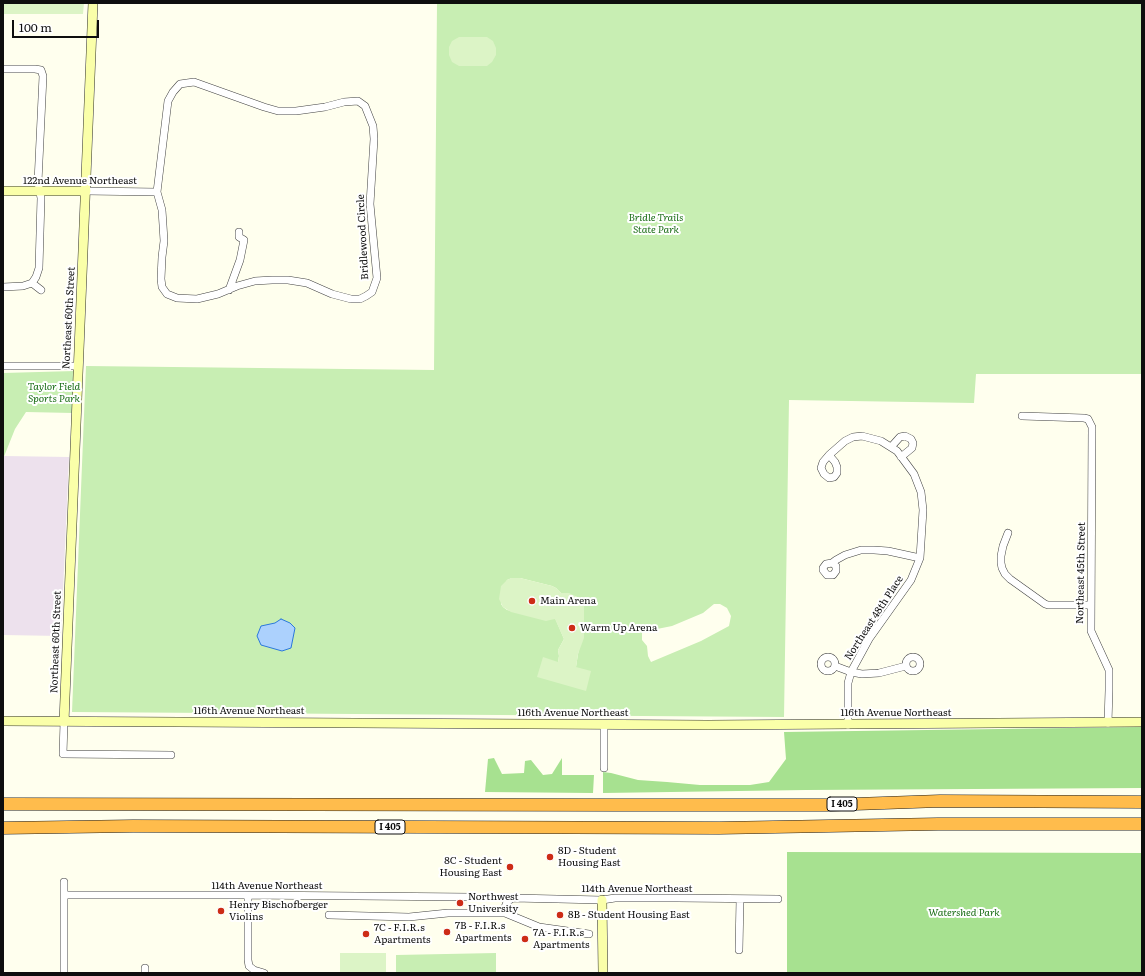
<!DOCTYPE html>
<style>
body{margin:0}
#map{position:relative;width:1145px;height:976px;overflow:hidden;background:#ffe;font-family:Literata,serif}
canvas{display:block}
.frame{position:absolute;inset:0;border:4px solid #0e0e0e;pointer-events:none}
.scale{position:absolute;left:12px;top:20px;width:87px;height:18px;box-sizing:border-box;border:2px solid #0e0e0e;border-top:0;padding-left:5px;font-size:12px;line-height:14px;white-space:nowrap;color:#0e0e0e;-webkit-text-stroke:3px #fff;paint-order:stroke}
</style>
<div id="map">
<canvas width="1145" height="976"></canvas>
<div class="frame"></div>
<div class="scale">100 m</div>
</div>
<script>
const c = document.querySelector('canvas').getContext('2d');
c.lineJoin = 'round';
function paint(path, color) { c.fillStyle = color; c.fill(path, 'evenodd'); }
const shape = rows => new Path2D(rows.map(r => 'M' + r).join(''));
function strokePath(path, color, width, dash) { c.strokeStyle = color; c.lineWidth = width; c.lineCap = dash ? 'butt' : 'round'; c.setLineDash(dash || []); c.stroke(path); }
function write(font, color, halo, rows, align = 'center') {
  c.font = font + ' Literata,serif'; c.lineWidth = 4; c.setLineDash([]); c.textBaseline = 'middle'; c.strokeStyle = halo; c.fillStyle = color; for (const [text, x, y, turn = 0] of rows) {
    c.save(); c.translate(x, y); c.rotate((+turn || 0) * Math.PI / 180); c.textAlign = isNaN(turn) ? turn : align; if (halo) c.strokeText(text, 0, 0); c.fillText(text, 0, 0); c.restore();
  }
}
const industrial = shape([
 [4,456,69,457,61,636,3,635,3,459]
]);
const green = shape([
 [437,3,1142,3,1142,374,976,374,974,403,789,400,784,717,72,712,86,366,434,370],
 [512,578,520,578,552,586,556,588,561,593,575,596,579,598,584,604,580,646,578,654,576,667,558,662,559,656,558,650,564,639,555,618,553,619,507,610,503,607,501,604,507,580],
 [714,604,720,604,727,608,731,616,729,626,701,641,651,662,648,656,647,646,642,640,642,632,672,626,703,613],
 [75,371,73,413,26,412,15,429,3,459,3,373],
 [496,953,496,973,396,973,396,955]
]);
const forest = shape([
 [1142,727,1142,788,806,790,603,793,603,772,611,773,638,780,667,782,700,785,750,785,769,782,786,759,784,732],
 [494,758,502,774,524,773,525,761,531,760,543,775,552,774,562,758,562,775,594,775,593,793,485,792,488,759],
 [787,852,1142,853,1142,973,787,973]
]);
const pitch = shape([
 [3,3,84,3,83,14,3,14],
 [459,37,487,37,493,41,496,48,496,55,492,62,487,66,459,66,452,62,449,55,449,47,452,41],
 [511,578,520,578,552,586,556,588,561,593,569,593,579,598,584,604,584,638,578,654,576,667,591,671,586,691,537,677,543,657,558,662,559,656,558,650,564,639,555,619,550,620,546,621,511,612,503,607,499,599,501,586,507,580],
 [340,953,386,953,386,973,340,973]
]);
const water = shape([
 [281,619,290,623,295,628,291,648,282,651,261,645,257,636,261,626,275,623,281,619]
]);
const street = shape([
 [3,69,35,69,41,70,43,76,38,182,41,198,39,268,36,277,32,283],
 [194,82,264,107,278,111,296,111,325,107,344,102,358,101,365,106,373,126,374,139,370,204,377,278,372,292,366,296,360,299,351,299,332,294,307,283,288,280,272,280,255,281,237,286,218,294,197,299,177,298,167,294,162,287,161,279,162,257,164,241,163,225,162,210,157,192,168,101,173,92,180,84,194,82],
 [86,191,157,192],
 [32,283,41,290],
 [3,287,23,286,32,283],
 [229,290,240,260,244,240,239,237,239,232],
 [3,366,78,366],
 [1022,416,1084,418,1088,419,1092,427,1091,631,1109,670,1109,690,1108,723],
 [891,447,900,437,905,436,911,439,913,443,912,448,901,457],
 [829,455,823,462,821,468,824,474,829,478,834,477,837,473,837,467,835,462,829,455,845,441,853,437,862,436,881,441,897,451,914,474,921,492,923,510,920,558,911,580,869,639,851,672,848,683,848,725],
 [1008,533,1003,546,1001,556,1001,563,1002,568,1005,574,1010,579,1045,604,1048,605,1090,605],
 [832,563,836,566,836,571,833,575,827,575,823,570,823,568,826,564,832,563,836,560,845,555,861,550,874,550,888,551,920,558],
 '821 664a7 7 0 1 1 14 0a7 7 0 1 1-14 0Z',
 '906 664a7 7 0 1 1 14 0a7 7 0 1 1-14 0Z',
 [835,666,851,672,862,674,879,673,906,666],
 [64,722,63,754,171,755],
 [604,768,604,724],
 [64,895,245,895,470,897],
 [248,896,248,960,249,966,254,970,264,973],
 [505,913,505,907,507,902,511,899,513,898,602,900,615,898,677,898,778,899],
 [329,915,409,917,448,913,505,913,539,927,589,934],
 [739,950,740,899],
 [145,968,145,973],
 [64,973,64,882]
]);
const secondary = shape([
 [3,191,86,191],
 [3,721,708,725,1142,722],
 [64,722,93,3],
 [602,900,603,973]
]);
const highway = shape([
 [3,804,614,805,827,805,940,801,1142,802],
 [3,828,133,826,719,828,938,824,1142,824]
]);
const markers = [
 [532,601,4,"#cd2c16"],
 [572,628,4,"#cd2c16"],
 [550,857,4,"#cd2c16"],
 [510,867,4,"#cd2c16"],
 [460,903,4,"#cd2c16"],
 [221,911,4,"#cd2c16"],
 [560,915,4,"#cd2c16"],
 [447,932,4,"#cd2c16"],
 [366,934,4,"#cd2c16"],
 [525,939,4,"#cd2c16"]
];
const shields = [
 [842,804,30],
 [390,827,30]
];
const shieldNames = [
 ["I 405",842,804],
 ["I 405",390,827]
];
const streetNames = [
 ["122nd Avenue Northeast",80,181],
 ["Bridlewood Circle",363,237,-93],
 ["Northeast 60th Street",69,318,-87],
 ["Northeast 45th Street",1081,573,-89],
 ["Northeast 48th Place",874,618,-57],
 ["Northeast 60th Street",56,642,-88],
 ["116th Avenue Northeast",249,711],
 ["116th Avenue Northeast",573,713],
 ["116th Avenue Northeast",896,713],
 ["114th Avenue Northeast",267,886],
 ["114th Avenue Northeast",637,889]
];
const parkNames = [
 ["Bridle Trails",656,218],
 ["State Park",656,230],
 ["Taylor Field",54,387],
 ["Sports Park",54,399],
 ["Watershed Park",964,913]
];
const poiNames = [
 ["Main Arena",540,601],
 ["Warm Up Arena",580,628],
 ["8D - Student",558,851],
 ["Housing East",558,863],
 ["8C - Student",502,861,"right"],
 ["Housing East",502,873,"right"],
 ["Northwest",468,897],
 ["University",468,909],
 ["Henry Bischofberger",229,905],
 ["Violins",229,917],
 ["8B - Student Housing East",568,915],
 ["7B - F.I.R.s",455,926],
 ["Apartments",455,938],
 ["7C - F.I.R.s",374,928],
 ["Apartments",374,940],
 ["7A - F.I.R.s",533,933],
 ["Apartments",533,945]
];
paint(industrial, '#ede1ed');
paint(green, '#c8eeb3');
paint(forest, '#a7e190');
paint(pitch, '#dcf4c6');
paint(water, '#acd1fd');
strokePath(water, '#2b78dc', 1);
strokePath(street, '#414141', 8);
strokePath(secondary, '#303030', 10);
strokePath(highway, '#1f1f1f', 13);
strokePath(street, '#fff', 7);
strokePath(secondary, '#faffa9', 9);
strokePath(highway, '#ffbc4c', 12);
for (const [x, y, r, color] of markers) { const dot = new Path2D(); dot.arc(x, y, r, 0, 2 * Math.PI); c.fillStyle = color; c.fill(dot); strokePath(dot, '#fff', 1.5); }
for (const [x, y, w] of shields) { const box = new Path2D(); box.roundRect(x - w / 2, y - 7, w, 14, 3); c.fillStyle = '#fff'; c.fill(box); strokePath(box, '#0e0e0e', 1); }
write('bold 9px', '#0e0e0e', null, shieldNames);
write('10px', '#0e0e0e', '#fff', streetNames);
write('italic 10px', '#1a6d16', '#fff', parkNames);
write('10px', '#0e0e0e', '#fff', poiNames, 'left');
</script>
